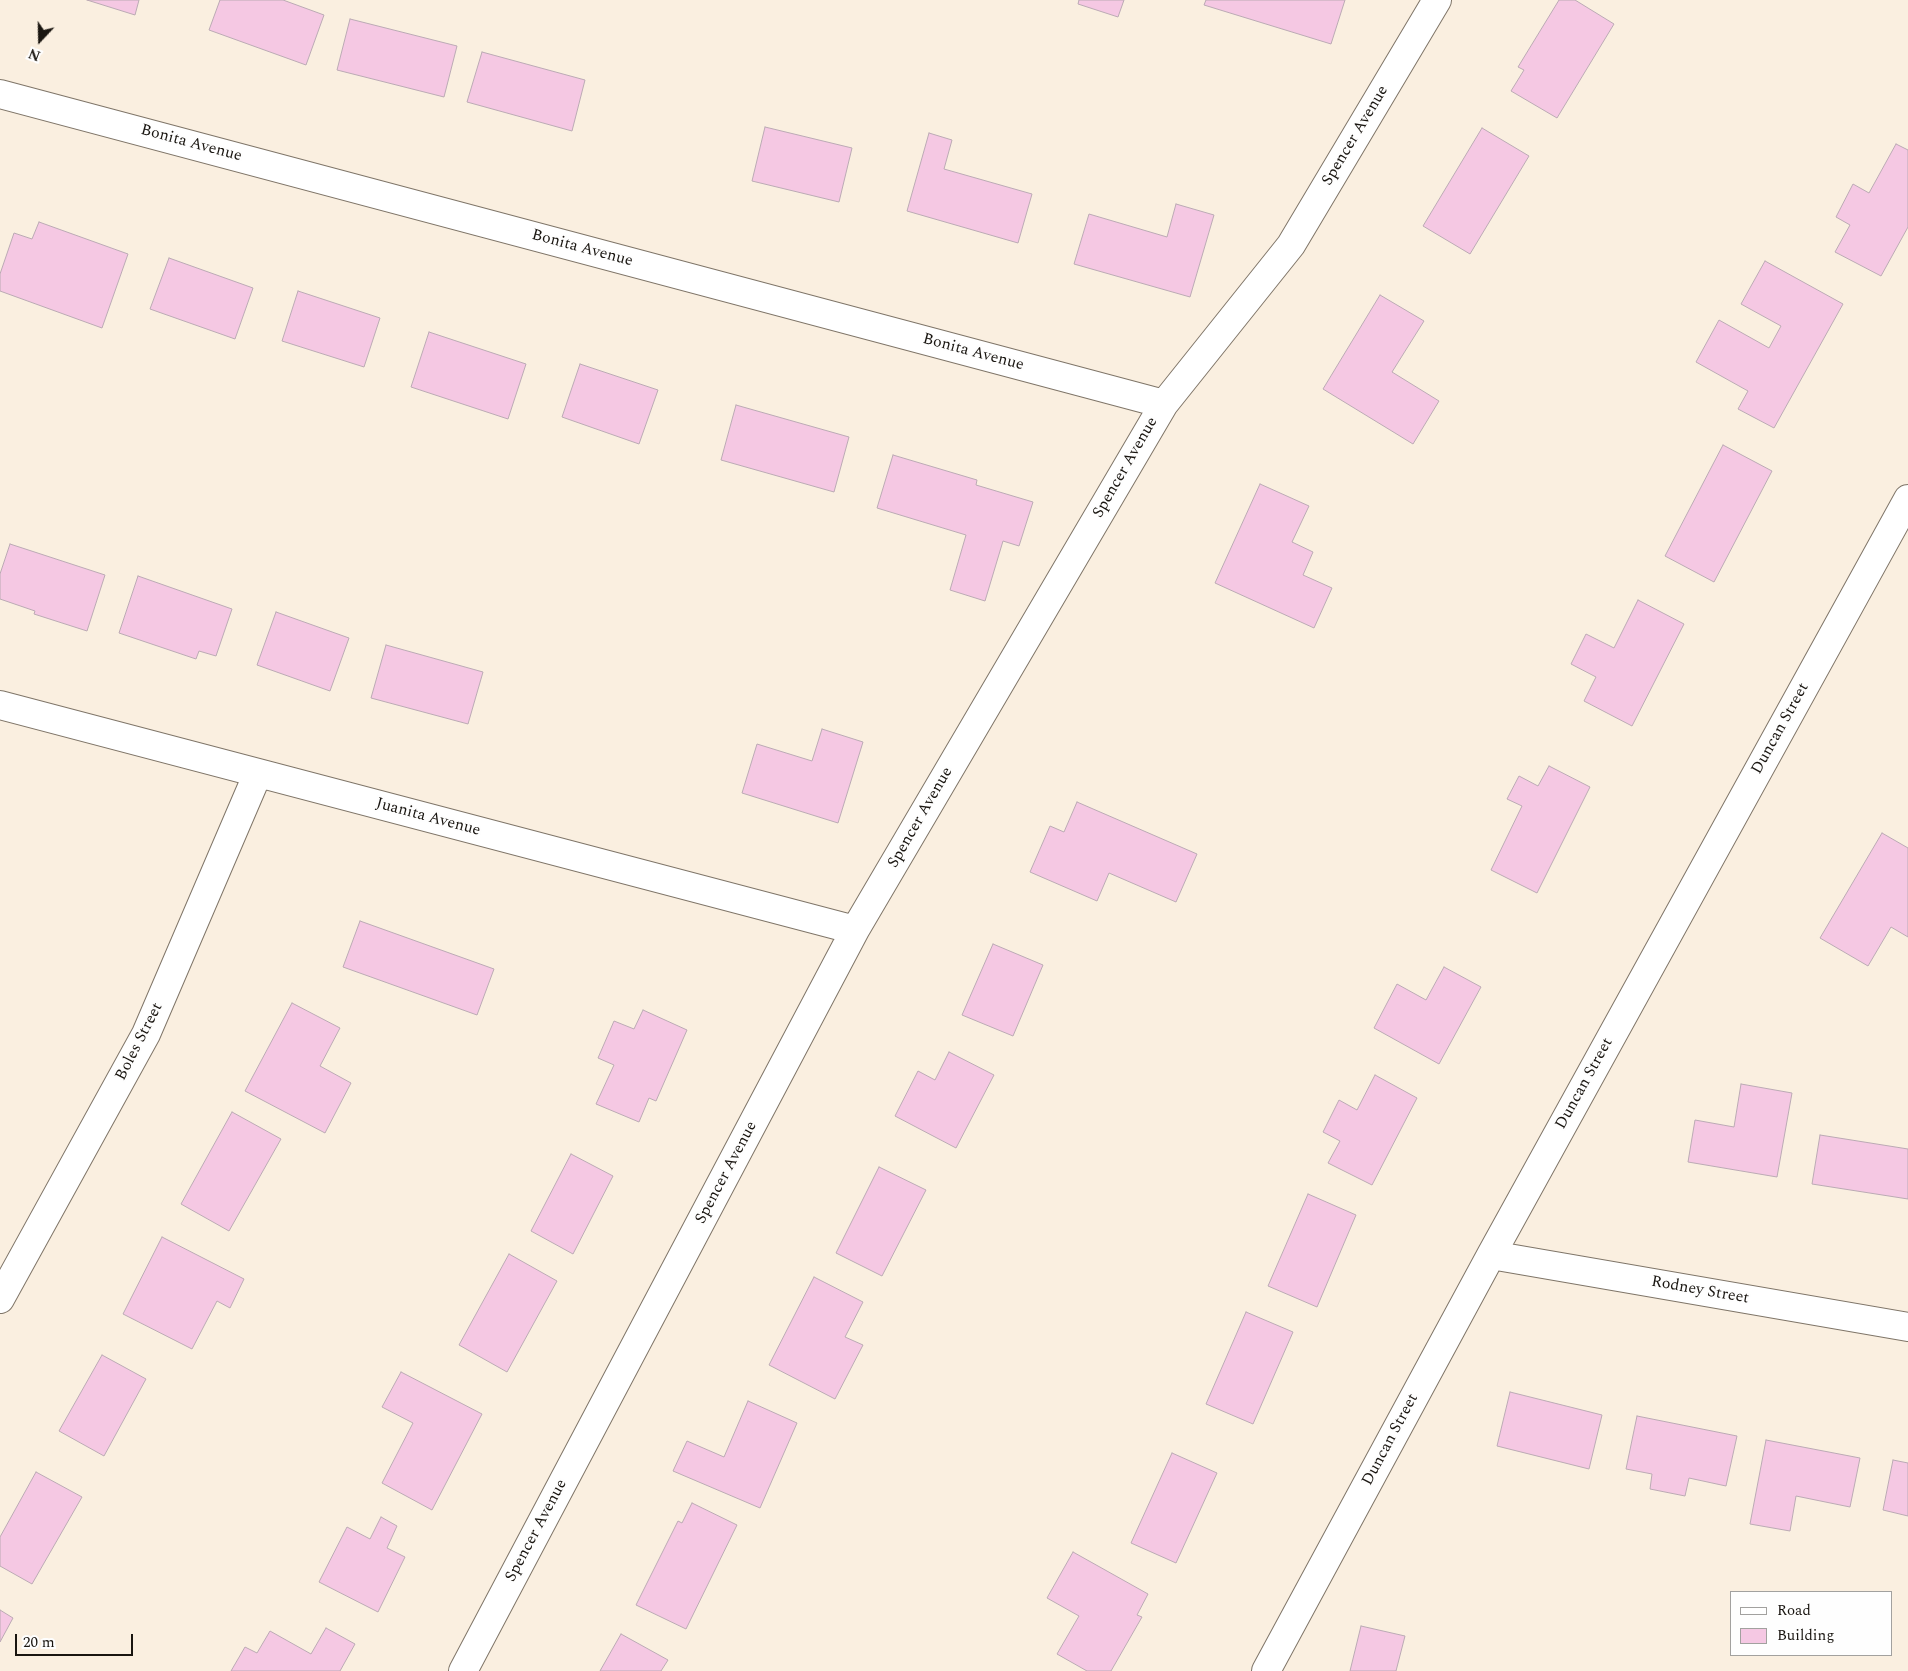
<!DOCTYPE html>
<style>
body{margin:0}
#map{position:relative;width:1908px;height:1671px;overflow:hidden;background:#faefe0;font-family:Spectral,serif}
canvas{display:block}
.legend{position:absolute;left:1730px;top:1591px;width:162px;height:65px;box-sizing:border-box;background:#fefefe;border:1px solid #a2a19f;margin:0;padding:6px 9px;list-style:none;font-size:15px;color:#191510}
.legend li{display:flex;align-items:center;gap:10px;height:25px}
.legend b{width:25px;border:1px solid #a2a19f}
.north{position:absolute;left:15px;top:15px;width:50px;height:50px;-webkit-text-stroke:4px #fefefe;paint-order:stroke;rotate:201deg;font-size:14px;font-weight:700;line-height:20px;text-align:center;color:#191510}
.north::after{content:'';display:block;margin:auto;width:18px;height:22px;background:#191510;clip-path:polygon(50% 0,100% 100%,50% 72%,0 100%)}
.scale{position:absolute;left:15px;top:1634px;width:118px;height:22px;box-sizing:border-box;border:2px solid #191510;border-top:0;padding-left:6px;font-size:15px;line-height:18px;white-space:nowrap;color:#191510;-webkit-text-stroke:4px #fefefe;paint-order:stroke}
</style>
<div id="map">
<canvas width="1908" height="1671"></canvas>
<ul class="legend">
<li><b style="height:6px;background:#fff"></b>Road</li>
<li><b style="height:14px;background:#f5c8e3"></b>Building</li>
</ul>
<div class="north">N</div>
<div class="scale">20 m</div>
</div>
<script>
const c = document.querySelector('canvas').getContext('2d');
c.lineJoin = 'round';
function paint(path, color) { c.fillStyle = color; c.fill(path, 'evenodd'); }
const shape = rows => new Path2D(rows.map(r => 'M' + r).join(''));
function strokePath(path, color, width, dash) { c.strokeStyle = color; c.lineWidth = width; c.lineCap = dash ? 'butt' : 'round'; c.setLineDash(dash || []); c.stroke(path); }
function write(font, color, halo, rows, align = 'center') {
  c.font = font + ' Spectral,serif'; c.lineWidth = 4.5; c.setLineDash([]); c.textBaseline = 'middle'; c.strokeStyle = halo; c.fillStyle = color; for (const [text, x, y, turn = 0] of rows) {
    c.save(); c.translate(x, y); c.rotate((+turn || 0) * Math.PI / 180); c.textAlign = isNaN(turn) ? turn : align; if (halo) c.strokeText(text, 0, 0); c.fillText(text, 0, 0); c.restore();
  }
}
const building = shape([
 [87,0,139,0,135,15,87,0],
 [220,0,283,0,324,15,306,65,209,30,220,0],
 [1079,0,1124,0,1118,17,1078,4,1079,0],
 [1206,0,1345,0,1331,44,1204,5,1206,0],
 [1559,0,1575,0,1614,24,1557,118,1511,91,1524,70,1518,67,1559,0],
 [350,19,457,46,444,97,337,70,350,19],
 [482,52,585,80,572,131,467,102,482,52],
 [765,127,852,148,839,202,752,181,765,127],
 [1482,128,1529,156,1470,254,1423,226,1482,128],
 [929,133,952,140,944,169,1032,194,1018,243,907,211,929,133],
 [1896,144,1908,150,1908,227,1881,276,1835,252,1850,225,1836,217,1853,184,1869,193,1896,144],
 [1176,204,1214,215,1190,297,1074,264,1089,214,1167,237,1176,204],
 [39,222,128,254,102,328,0,291,0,274,14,233,32,239,39,222],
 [169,258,253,288,235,339,150,309,169,258],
 [1765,261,1843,304,1774,428,1738,409,1748,391,1696,362,1719,320,1769,348,1781,326,1741,304,1765,261],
 [298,291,380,318,364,367,282,341,298,291],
 [1380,295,1424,321,1392,372,1439,401,1413,444,1323,389,1380,295],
 [429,332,526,364,508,419,411,387,429,332],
 [580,364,658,390,639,444,562,417,580,364],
 [736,405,849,437,834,492,721,460,736,405],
 [1723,445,1772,471,1714,582,1665,556,1723,445],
 [893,455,977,480,976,485,1033,502,1019,546,1003,541,985,601,950,590,966,535,877,508,893,455],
 [1260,484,1309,506,1292,542,1313,552,1303,575,1332,588,1314,628,1215,583,1260,484],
 [10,544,105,575,87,631,34,614,35,611,0,599,0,574,10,544],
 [138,576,232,609,216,656,199,651,196,659,119,633,138,576],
 [1638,600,1684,624,1632,726,1584,701,1596,677,1571,664,1586,634,1614,648,1638,600],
 [276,612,349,638,330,691,257,665,276,612],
 [386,645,483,672,468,724,371,698,386,645],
 [822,729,863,742,838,823,742,793,757,744,812,761,822,729],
 [1549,766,1590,787,1537,893,1491,870,1522,806,1507,799,1519,776,1538,786,1549,766],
 [1077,802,1197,854,1176,902,1109,873,1097,901,1030,872,1050,826,1064,832,1077,802],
 [1882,833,1908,848,1908,937,1891,927,1868,966,1820,938,1882,833],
 [360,921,494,969,477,1015,343,967,360,921],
 [993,944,1043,965,1013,1036,962,1015,993,944],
 [1444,967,1481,987,1439,1064,1374,1028,1397,984,1426,1000,1444,967],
 [292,1003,340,1028,320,1066,351,1083,325,1133,245,1091,292,1003],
 [643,1010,687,1030,656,1101,649,1098,639,1122,596,1104,614,1065,598,1058,614,1021,634,1029,643,1010],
 [949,1052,994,1075,956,1148,895,1116,918,1071,935,1080,949,1052],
 [1375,1075,1417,1098,1372,1185,1328,1163,1340,1141,1323,1132,1339,1100,1357,1110,1375,1075],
 [1741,1084,1792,1093,1777,1177,1688,1162,1695,1120,1734,1127,1741,1084],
 [232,1112,281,1139,229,1231,181,1204,232,1112],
 [1820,1135,1908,1149,1908,1199,1812,1184,1820,1135],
 [571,1154,613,1176,573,1254,531,1231,571,1154],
 [879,1167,926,1190,882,1276,836,1253,879,1167],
 [1308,1194,1356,1215,1317,1307,1268,1286,1308,1194],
 [162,1237,244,1279,230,1308,217,1301,192,1349,123,1314,162,1237],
 [509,1254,557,1281,507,1372,459,1345,509,1254],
 [814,1277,863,1302,845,1337,863,1345,835,1399,769,1365,814,1277],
 [1246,1312,1293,1332,1253,1424,1206,1404,1246,1312],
 [102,1355,146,1379,104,1456,59,1431,102,1355],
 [401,1372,482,1414,432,1510,382,1483,413,1423,382,1407,401,1372],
 [1510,1392,1602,1415,1589,1469,1497,1446,1510,1392],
 [748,1401,797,1423,760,1508,673,1471,687,1441,724,1457,748,1401],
 [1637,1416,1737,1436,1726,1486,1689,1478,1685,1496,1650,1489,1652,1474,1626,1469,1637,1416],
 [1766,1440,1860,1458,1850,1507,1796,1496,1790,1531,1750,1524,1766,1440],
 [1172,1453,1217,1473,1176,1563,1131,1543,1172,1453],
 [1893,1460,1908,1463,1908,1516,1883,1510,1893,1460],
 [36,1472,82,1497,32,1584,0,1566,0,1537,36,1472],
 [692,1503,737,1525,686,1629,636,1605,678,1521,682,1523,692,1503],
 [381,1517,397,1526,387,1548,405,1557,378,1612,319,1582,347,1527,370,1539,381,1517],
 [1073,1552,1148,1594,1137,1615,1142,1617,1111,1671,1087,1671,1057,1654,1079,1616,1047,1598,1073,1552],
 [0,1610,13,1618,0,1642,0,1610],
 [1361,1626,1405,1636,1396,1671,1350,1671,1361,1626],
 [326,1628,355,1644,340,1671,231,1671,245,1647,257,1653,270,1631,311,1654,326,1628],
 [621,1634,668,1660,661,1671,600,1671,621,1634]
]);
const minor = shape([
 [0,94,1164,404],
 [0,705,855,930],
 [1491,1255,1908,1327],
 [0,1299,146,1034,258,773],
 [463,1671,855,930,1164,404,1291,245,1437,0],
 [1266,1671,1491,1255,1908,499]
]);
const streetNames = [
 ["Spencer Avenue",1356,136,-59],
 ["Bonita Avenue",191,144,15],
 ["Bonita Avenue",582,249,15],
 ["Bonita Avenue",973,353,15],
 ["Spencer Avenue",1126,468,-60],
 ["Duncan Street",1781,729,-61],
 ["Juanita Avenue",428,818,15],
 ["Spencer Avenue",921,818,-60],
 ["Boles Street",140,1042,-63],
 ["Duncan Street",1585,1084,-61],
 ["Spencer Avenue",727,1173,-62],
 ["Rodney Street",1700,1291,10],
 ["Duncan Street",1391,1440,-62],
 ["Spencer Avenue",537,1531,-62]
];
paint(building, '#f5c8e3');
strokePath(building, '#bbaab4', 1);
strokePath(minor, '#7f7568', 30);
strokePath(minor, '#fff', 28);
write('16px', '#191510', '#fefefe', streetNames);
</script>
